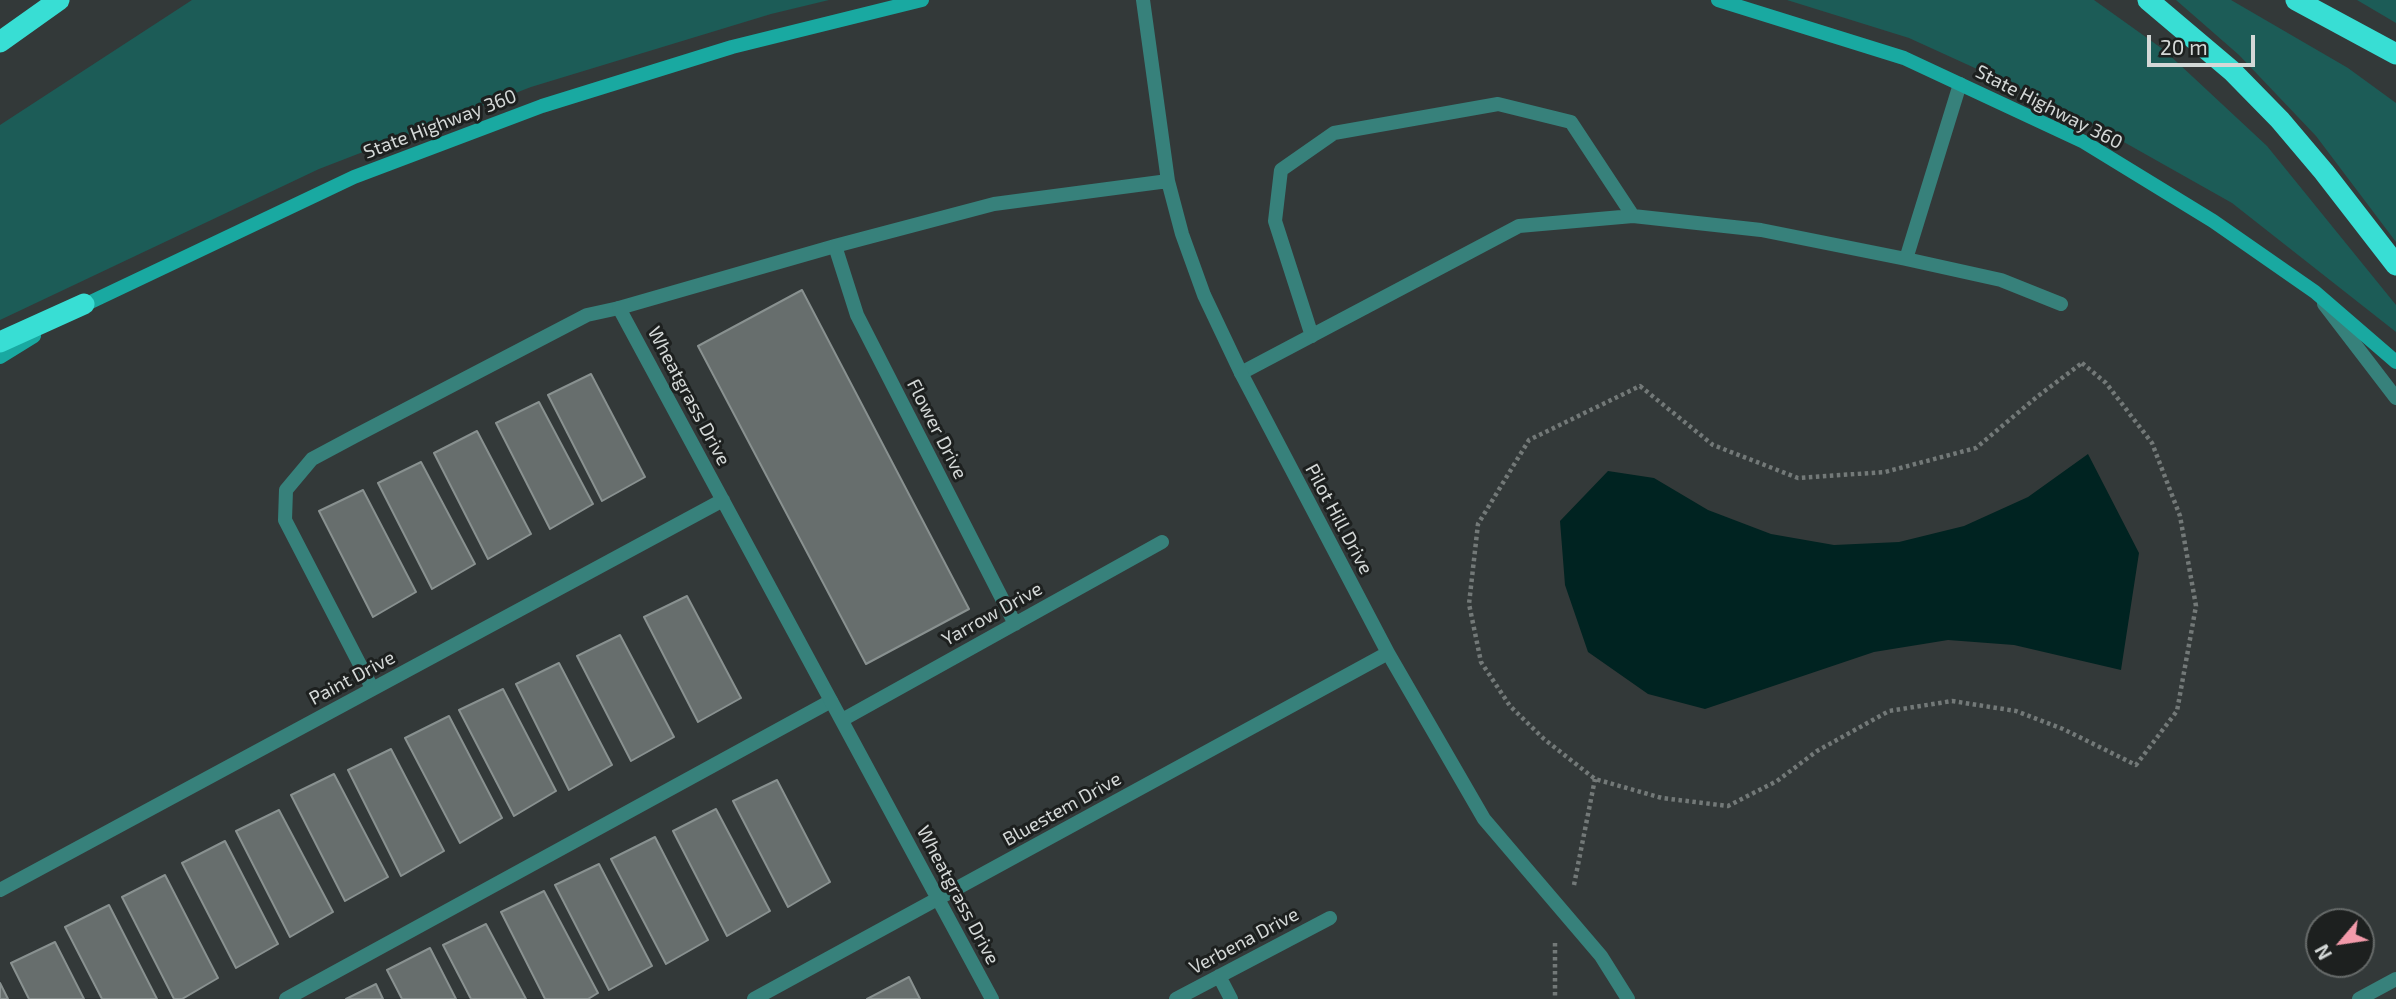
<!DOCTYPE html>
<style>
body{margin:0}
#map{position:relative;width:2396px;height:999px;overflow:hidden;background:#333939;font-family:"Exo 2",sans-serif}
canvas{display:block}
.north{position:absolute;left:2305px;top:908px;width:70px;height:70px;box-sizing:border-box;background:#1d201f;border:2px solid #666a69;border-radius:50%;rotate:241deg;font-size:19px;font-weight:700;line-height:28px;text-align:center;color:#d4d8d7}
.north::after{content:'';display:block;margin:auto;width:24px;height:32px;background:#f39aaa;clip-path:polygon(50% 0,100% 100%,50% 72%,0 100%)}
.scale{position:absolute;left:2147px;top:35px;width:108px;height:32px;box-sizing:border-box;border:4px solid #d4d8d7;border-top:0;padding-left:9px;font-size:21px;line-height:24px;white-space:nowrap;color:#d4d8d7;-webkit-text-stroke:5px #1d201f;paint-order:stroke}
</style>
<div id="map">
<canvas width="2396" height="999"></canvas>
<div class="north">N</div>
<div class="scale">20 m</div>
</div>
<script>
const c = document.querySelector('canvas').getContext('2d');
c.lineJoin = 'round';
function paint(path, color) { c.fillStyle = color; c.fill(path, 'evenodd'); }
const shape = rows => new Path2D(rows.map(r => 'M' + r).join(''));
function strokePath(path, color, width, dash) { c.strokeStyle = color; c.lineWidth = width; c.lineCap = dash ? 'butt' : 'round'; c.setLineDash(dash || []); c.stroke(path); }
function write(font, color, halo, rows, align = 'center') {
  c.font = font + ' "Exo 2",sans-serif'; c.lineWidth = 6; c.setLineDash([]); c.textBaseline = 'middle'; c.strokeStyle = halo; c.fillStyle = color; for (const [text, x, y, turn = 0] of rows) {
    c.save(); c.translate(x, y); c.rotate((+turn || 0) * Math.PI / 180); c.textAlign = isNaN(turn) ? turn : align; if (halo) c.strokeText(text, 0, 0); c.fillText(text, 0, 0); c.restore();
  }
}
const green = shape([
 [192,0,829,0,771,14,531,87,319,169,0,320,0,125],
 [1787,0,2094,0,2164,50,2267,146,2396,305,2396,332,2232,203,2067,110,1909,38],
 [2176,0,2231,0,2348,68,2396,103,2396,242,2316,136,2239,55],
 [2357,0,2396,0,2396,23]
]);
const water = shape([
 [2088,454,2139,553,2121,670,2014,645,1948,640,1874,652,1705,709,1648,694,1588,652,1565,585,1560,521,1608,471,1654,478,1708,510,1771,534,1834,545,1899,542,1964,526,2028,497]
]);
const building = shape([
 [802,290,969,609,866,664,698,346,802,290],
 [591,374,645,477,602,501,548,395,591,374],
 [539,402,593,504,550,529,496,423,539,402],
 [477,431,531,534,488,559,434,453,477,431],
 [421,462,475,564,432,589,378,483,421,462],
 [363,490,416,592,373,617,319,511,363,490],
 [687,596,741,698,698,722,644,617,687,596],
 [620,635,674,737,631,761,577,656,620,635],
 [559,663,612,765,569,790,516,684,559,663],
 [503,689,556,791,514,816,459,710,503,689],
 [449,716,502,818,460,843,405,738,449,716],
 [391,749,444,851,401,876,348,770,391,749],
 [334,774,388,877,345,901,291,795,334,774],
 [777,780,830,882,788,907,733,801,777,780],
 [716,809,770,911,727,936,673,831,716,809],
 [279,810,333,912,290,937,236,831,279,810],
 [655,837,708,940,666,964,611,859,655,837],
 [225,841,278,944,236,968,182,863,225,841],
 [599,864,652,966,609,990,555,885,599,864],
 [165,875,218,978,182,999,174,999,122,897,165,875],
 [544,891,598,993,588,999,545,999,501,912,544,891],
 [109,905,157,999,102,999,65,927,109,905],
 [486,924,526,999,471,999,443,945,486,924],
 [55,942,84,999,29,999,11,963,55,942],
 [430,948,456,999,402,999,387,970,430,948],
 [909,977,920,999,867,999,909,977],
 [0,983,8,999,0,999,0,983],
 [376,984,383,999,346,999,376,984]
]);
const path = shape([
 [2082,363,2106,383,2152,443,2180,516,2196,606,2177,711,2136,765,2063,729,2016,711,1952,701,1889,711,1817,751,1777,781,1728,806,1662,798,1595,779,1544,739,1510,706,1481,662,1469,604,1478,524,1529,440,1640,386,1713,445,1798,478,1885,472,1976,448,2038,396,2082,363],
 [1574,885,1595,779],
 [1555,943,1555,999]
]);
const service = shape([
 [1906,259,2001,280,2061,304],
 [1312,336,1275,221,1281,170,1334,133,1498,104,1571,122,1633,216],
 [1241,373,1519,226,1633,216,1761,230,1906,259,1960,84],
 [372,688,285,520,286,490,312,459,355,436,587,315,619,308],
 [286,999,831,701]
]);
const minor = shape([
 [1143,0,1168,181,1182,234,1204,295,1241,373,1388,653,1484,819,1601,956,1628,999],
 [835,246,857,315,1015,624],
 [2324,304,2396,398],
 [842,720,1162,542],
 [0,890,723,500],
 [1219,976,1231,999],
 [754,999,1388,653],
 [992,999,619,308,835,246,994,204,1168,181],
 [1176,999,1330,918],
 [2359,999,2396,979]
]);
const secondary = shape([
 [1718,0,1904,58,2084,142,2213,221,2315,292,2396,362],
 [78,308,354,177,542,106,732,47,922,0],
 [0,357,34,336]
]);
const motorway = shape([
 [2148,0,2232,71,2280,120,2324,172,2396,265],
 [2296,0,2396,54],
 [0,42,59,0],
 [0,342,84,304]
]);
const streetNames = [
 ["State Highway 360",2049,107,27],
 ["State Highway 360",440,124,-21],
 ["Wheatgrass Drive",689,396,62],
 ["Flower Drive",937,429,63],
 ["Pilot Hill Drive",1339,519,62],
 ["Yarrow Drive",992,614,-29],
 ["Paint Drive",352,678,-28],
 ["Bluestem Drive",1062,809,-29],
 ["Wheatgrass Drive",958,895,62],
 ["Verbena Drive",1244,941,-28]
];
paint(green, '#1c5c57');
paint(water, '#002321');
paint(building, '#676e6d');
strokePath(building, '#899190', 2);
strokePath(path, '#737978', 4.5, [3.5, 3.5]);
strokePath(service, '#37817b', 14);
strokePath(minor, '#37817b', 14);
strokePath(secondary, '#19a9a1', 14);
strokePath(motorway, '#38ded4', 21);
write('19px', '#d4d8d7', '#1d201f', streetNames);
</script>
